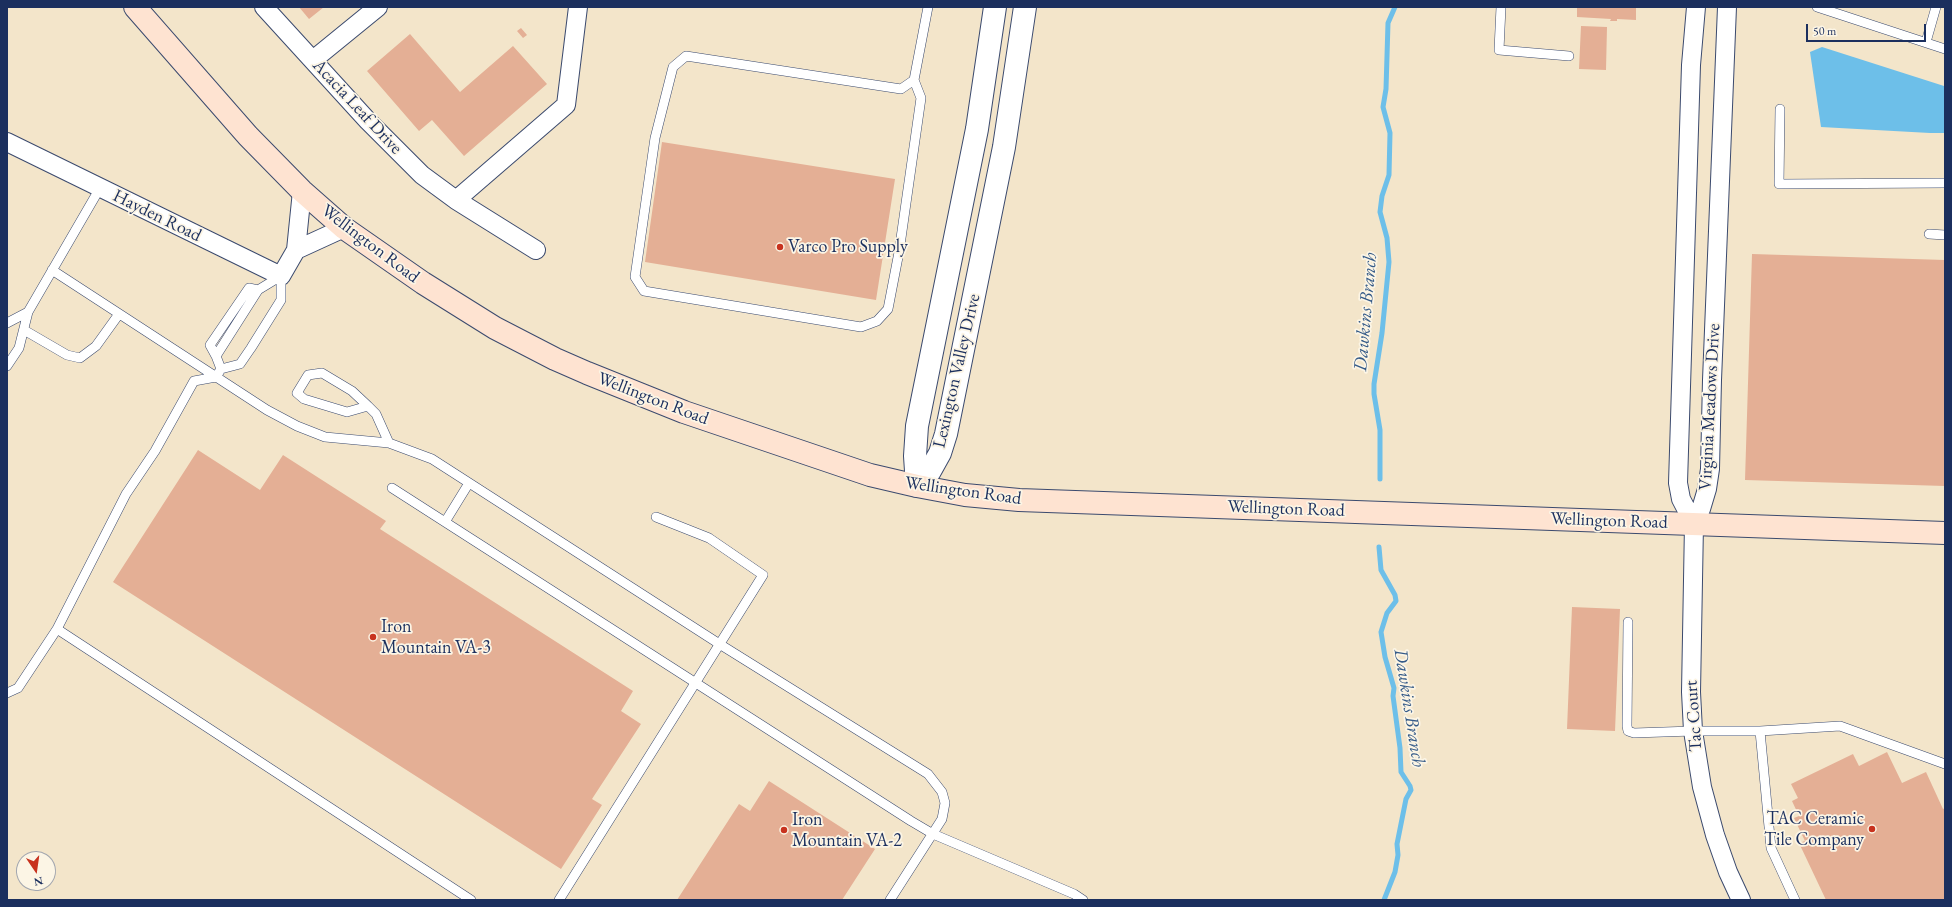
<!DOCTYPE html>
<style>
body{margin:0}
#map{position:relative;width:1952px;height:907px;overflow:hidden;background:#f3e5ca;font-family:"EB Garamond",serif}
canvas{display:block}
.frame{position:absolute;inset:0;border:8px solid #1b2f5e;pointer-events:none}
.north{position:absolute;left:16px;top:851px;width:40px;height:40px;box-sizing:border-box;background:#fcf5e5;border:1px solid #a2a6af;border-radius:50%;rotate:167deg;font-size:11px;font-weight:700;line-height:16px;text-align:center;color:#1b2f5e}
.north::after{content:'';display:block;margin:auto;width:14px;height:18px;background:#c8321e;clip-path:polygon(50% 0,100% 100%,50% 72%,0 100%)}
.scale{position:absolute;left:1806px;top:24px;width:120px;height:18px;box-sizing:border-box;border:2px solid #1b2f5e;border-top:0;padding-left:5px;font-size:12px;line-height:14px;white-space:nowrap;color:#1b2f5e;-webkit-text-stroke:3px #fcf5e5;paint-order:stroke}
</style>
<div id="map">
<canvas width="1952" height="907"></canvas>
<div class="frame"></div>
<div class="north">N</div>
<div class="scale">50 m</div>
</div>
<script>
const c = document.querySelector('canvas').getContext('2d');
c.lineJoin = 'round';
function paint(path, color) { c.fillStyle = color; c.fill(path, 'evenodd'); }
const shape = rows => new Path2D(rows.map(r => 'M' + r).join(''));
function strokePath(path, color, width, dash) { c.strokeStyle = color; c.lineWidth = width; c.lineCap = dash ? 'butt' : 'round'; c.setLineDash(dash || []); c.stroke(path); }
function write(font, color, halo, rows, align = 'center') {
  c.font = font + ' "EB Garamond",serif'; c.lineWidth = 3.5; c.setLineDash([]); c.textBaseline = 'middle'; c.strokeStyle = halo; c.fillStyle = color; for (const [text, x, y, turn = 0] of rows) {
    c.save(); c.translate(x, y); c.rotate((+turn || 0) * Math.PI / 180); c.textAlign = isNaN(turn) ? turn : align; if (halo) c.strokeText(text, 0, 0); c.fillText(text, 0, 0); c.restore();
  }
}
const water = shape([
 [1822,47,1944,86,1945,133,1930,133,1821,127,1810,52]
]);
const stream = shape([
 [1380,479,1380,430,1374,394,1374,384,1382,333,1389,262,1387,238,1380,212,1382,196,1389,175,1390,133,1383,107,1386,89,1388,23,1395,7],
 [1379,547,1381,570,1395,595,1396,601,1387,613,1381,632,1385,657,1394,688,1393,696,1400,748,1401,772,1410,786,1411,790,1406,799,1397,844,1398,855,1395,872,1384,900]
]);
const building = shape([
 [299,7,324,7,309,19],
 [1577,7,1636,7,1636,20,1617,19,1617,21,1610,21,1611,19,1577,17],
 [1581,26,1607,27,1606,70,1579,69],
 [521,28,527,35,523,38,517,31],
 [410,34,460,92,513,46,547,84,464,156,432,120,419,131,367,71],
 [662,142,895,179,876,300,645,262],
 [1752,254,1945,260,1945,486,1745,480],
 [198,450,260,490,283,455,386,521,380,529,633,691,621,711,641,724,592,799,602,805,561,869,113,582],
 [1572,607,1620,609,1615,731,1567,729],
 [1887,752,1902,783,1926,772,1943,809,1945,808,1945,900,1826,900,1799,843,1805,841,1794,818,1799,816,1792,801,1798,798,1791,784,1853,754,1859,766],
 [769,781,875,849,842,900,677,900,739,804,750,811]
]);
const service = shape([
 [1501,7,1499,50,1569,56],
 [1817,7,1945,49],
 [1926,42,1936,7],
 [914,80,901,89,686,56,673,67,655,138,635,277,644,291,861,327,877,321,888,309,899,252,921,98,914,80,928,7],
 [1780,109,1779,184,1945,183],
 [1929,234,1945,235],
 [52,270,267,410,297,426,325,437,389,443,432,459,721,645,928,774,942,792,945,803,942,819,890,900],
 [281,276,281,300,251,348,240,364,221,369,216,356,258,290,281,276],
 [7,323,28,312],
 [24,330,67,355,80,358,96,346,119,314],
 [216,356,210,345,249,288,258,290],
 [7,366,19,348,28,312,100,188],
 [368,406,347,412,304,399,297,393,308,375,322,373,352,391,368,406,376,414,389,443],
 [469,483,445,522,911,821,933,834,1074,894,1083,900],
 [392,488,445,522],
 [1628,622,1627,726,1628,731,1634,733,1693,731,1760,731,1840,726,1945,764],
 [57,629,471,900],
 [7,693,18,688,57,629,126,494,155,451,194,381,216,377,221,369],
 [1760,731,1771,848,1795,900],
 [559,900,763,575,709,538,656,517]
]);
const minor = shape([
 [264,7,368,121,422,175,456,200,536,250],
 [1727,7,1712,380,1710,469,1707,489,1701,509,1694,524,1691,692,1693,731,1702,787,1715,835,1728,872,1741,900],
 [313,60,378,7],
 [7,142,281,276,296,250],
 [302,191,296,250,344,228],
 [456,200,566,105,578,7],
 [1694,524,1681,499,1678,483,1691,65,1696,7]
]);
const tertiary = shape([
 [917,486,930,471,940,453,946,434,1004,147,1025,7],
 [917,486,915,456,917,426,977,129,995,7]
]);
const secondary = shape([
 [135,7,248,136,302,191,344,228,423,283,495,328,555,359,587,373,684,412,870,475,917,486,965,495,1019,500,1945,533]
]);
const markers = [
 [780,247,4,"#c8321e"],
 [373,637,4,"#c8321e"],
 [1872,829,4,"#c8321e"],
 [784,830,4,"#c8321e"]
];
const streetNames = [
 ["Acacia Leaf Drive",357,107,47],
 ["Hayden Road",157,216,26],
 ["Wellington Road",370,244,37],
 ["Lexington Valley Drive",957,371,-77],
 ["Wellington Road",653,399,21],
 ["Virginia Meadows Drive",1710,407,-87],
 ["Wellington Road",963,491,8],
 ["Wellington Road",1286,509,2],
 ["Wellington Road",1609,521,2],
 ["Tac Court",1694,716,-94]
];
const poiNames = [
 ["Varco Pro Supply",788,247],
 ["Iron",381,627],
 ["Mountain VA-3",381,648],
 ["TAC Ceramic",1864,819,"right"],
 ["Tile Company",1864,840,"right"],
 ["Iron",792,820],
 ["Mountain VA-2",792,841]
];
const waterNames = [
 ["Dawkins Branch",1366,312,-85],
 ["Dawkins Branch",1409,708,81]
];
paint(water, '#6dbfe9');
strokePath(stream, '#6dbfe9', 5);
paint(building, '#e4af95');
strokePath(service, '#3b4a6e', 10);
strokePath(minor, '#3b4a6e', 20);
strokePath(tertiary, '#3b4a6e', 24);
strokePath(secondary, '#3b4a6e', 24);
strokePath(service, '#fff', 9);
strokePath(minor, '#fff', 18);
strokePath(tertiary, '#fff', 22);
strokePath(secondary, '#fee3d1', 22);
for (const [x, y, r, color] of markers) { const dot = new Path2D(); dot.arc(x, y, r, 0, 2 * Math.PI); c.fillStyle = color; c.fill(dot); strokePath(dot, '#fcf5e5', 1.5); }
write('18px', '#1b2f5e', '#fcf5e5', streetNames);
write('18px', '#1b2f5e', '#fcf5e5', poiNames, 'left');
write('italic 19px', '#345a88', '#fcf5e5', waterNames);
</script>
